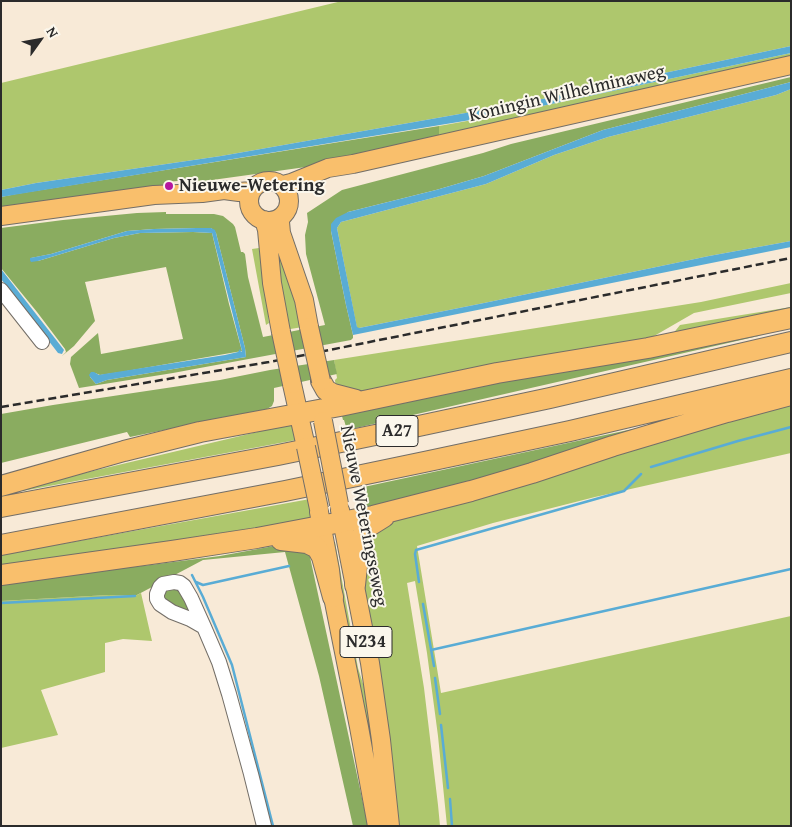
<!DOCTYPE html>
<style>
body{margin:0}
#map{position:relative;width:792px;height:827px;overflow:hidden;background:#f8ead7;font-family:"Gentium Book Plus",serif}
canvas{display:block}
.frame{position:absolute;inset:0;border:2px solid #2b2b2b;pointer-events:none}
.north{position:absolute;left:15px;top:15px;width:50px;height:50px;-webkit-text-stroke:4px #fbf7ec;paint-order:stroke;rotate:58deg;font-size:14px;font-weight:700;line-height:20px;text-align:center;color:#2b2b2b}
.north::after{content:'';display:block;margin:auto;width:18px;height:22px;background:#2b2b2b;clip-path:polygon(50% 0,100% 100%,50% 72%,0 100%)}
</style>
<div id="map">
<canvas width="792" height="827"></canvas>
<div class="frame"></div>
<div class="north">N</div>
</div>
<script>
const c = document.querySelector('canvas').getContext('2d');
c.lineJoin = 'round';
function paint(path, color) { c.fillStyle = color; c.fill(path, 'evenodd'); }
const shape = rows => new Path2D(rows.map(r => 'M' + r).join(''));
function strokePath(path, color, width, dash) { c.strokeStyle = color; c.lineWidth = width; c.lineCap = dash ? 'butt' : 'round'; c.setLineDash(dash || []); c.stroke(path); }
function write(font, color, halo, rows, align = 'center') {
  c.font = font + ' "Gentium Book Plus",serif'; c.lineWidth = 4; c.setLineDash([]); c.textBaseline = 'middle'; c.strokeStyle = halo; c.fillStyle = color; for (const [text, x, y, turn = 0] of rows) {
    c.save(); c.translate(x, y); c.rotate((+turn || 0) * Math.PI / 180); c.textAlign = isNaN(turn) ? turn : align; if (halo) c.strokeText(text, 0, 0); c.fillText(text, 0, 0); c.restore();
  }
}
const green = shape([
 [342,1,791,1,791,46,528,102,221,156,36,183,1,190,1,83],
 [791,53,791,59,439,138,439,126,495,116],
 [791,89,791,241,709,256,484,303,359,328,357,328,337,228,341,222,486,184,554,155,608,137,776,95],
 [281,243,303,327,284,330,272,244],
 [259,248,266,288,269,323,266,325,252,249],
 [791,283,791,293,694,313,642,343,349,393,336,389,335,380,337,378,334,360,701,302],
 [791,307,791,312,672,335,680,325],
 [791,403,791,453,595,497,493,523,417,546,441,693,791,616,791,826,447,826,438,736,427,653,415,581,407,583,424,688,438,805,440,826,393,826,364,594,364,543,383,522,465,503,713,423],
 [291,424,294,425,296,440,1,495,59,479],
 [310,499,314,520,1,568,1,555],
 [335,542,358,668,372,712,387,822,328,543],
 [141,593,152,641,123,639,105,643,105,672,41,690,58,735,1,748,1,601,109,595,135,596]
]);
const forest = shape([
 [791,77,791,82,603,130,484,176,436,190,348,212,331,231,346,305,353,335,353,338,351,340,173,373,79,388,70,364,71,357,98,333,101,354,183,339,166,267,85,282,95,321,74,346,62,356,66,352,65,349,37,312,1,268,1,228,63,220,137,213,166,212,166,214,214,214,223,216,233,224,235,227,241,252,243,252,245,254,248,277,263,337,325,325,306,254,305,235,308,222,307,213,342,190,483,153,511,144],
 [197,228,211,228,216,233,245,348,246,357,107,380,96,384,90,377,95,373,100,375,121,372,242,351,229,304,212,233,193,232,140,233,114,238,38,261,31,258,51,254,127,231,154,229],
 [439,126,439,138,306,167,205,181,190,180,166,182,166,184,151,188,1,209,1,197,16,194],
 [763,335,347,430,344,420,343,420,340,408,531,372],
 [334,360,337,374,274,388,274,401,272,406,267,409,130,437,127,432,1,463,1,414,53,405,220,380,270,370],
 [684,418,365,515,359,488],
 [274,546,307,552,310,557,368,826,353,826,319,676,285,552,203,560,135,596,109,595,1,601,1,583,43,577,150,565,220,556],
 [175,587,187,594,190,615,164,600,163,592,165,590]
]);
const water = shape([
 [791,46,791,53,495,116,1,197,1,190,36,183,221,156,528,102],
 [791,82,791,89,776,95,608,137,554,155,486,184,341,222,337,228,357,327,359,328,484,303,709,256,791,241,791,247,353,335,346,305,331,231,331,224,336,218,348,212,436,190,484,176,603,130],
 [197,228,211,228,215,230,216,233,245,348,246,357,107,380,96,384,90,377,89,375,91,372,94,372,99,375,104,374,225,355,238,352,240,349,241,352,242,351,212,233,193,232,140,233,114,238,38,261,31,262,30,260,30,258,51,254,127,231,154,229],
 [1,269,64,350,62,354,58,353,1,279]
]);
const stream = shape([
 [651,467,738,441,791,427],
 [192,575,203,597,232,665,273,826],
 [196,582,203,585,289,566],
 [419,582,415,554,416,550,624,491,641,474],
 [1,603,135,596],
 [423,604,434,666],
 [431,650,791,569],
 [435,678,440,714],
 [441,725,448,788],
 [450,799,452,826]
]);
const minor = shape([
 [1,290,42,342],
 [204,627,190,619,172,612,160,604,157,599,157,594,160,587,163,584,174,582,180,583,184,586,191,598,204,627,219,662,229,694,251,774,264,826]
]);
const major = shape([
 '249 201a20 20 0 1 1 40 0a20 20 0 1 1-40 0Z',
 [283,185,291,183,328,168,353,164,791,65],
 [1,216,154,195,202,193,224,190,239,192,251,191],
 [280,218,280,222,281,233,304,300,309,327],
 [264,220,267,230,272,283,281,332],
 [292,384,306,447],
 [340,510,370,663,381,740,390,826],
 [319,512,330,570,333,597,359,727,377,826]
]);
const highway = shape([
 [321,381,326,390,333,394,356,400],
 [1,486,124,451,200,432,340,406,497,373,648,348,791,318],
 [1,507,278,455,414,427,550,398,791,342],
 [281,540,307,543,317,548,322,557,333,597],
 [1,545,285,491,429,461,570,431,791,379],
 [1,575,172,551,257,538,373,516,471,491,532,473,613,446,727,412,791,395],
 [355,585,360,539,364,531,368,527,384,517]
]);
const rail = shape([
 [1,407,269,362,791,258]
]);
const majorBridge = shape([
 [309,327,321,381],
 [281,332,292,384],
 [323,421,339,504],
 [306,447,319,509]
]);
const markers = [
 [169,186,5,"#b5179e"]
];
const shields = [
 [397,431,42],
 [366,642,52]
];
const shieldNames = [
 ["A27",397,431],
 ["N234",366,642]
];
const streetNames = [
 ["Koningin Wilhelminaweg",567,94,-13],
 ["Nieuwe Weteringseweg",363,516,79]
];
const poiNames = [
 ["Nieuwe-Wetering",179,186]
];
paint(green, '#aec76d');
paint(forest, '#8aac60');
paint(water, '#59acd5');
strokePath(stream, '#59acd5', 2.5);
strokePath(minor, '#736e67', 16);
strokePath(major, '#736e67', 20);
strokePath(highway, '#736e67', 22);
strokePath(minor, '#fff', 14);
strokePath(major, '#f9bf6c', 18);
strokePath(highway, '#f9bf6c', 20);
strokePath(rail, '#2b2b2b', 2.5, [8, 4]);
strokePath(majorBridge, '#736e67', 20, []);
strokePath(majorBridge, '#f9bf6c', 18);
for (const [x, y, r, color] of markers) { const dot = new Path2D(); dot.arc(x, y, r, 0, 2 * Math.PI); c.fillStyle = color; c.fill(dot); strokePath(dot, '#fbf7ec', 2); }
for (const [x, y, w] of shields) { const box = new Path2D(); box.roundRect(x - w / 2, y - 15.5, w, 31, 4); c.fillStyle = '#fbf7ec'; c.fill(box); strokePath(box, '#2b2b2b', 1); }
write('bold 18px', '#2b2b2b', null, shieldNames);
write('19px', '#2b2b2b', '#fbf7ec', streetNames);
write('bold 19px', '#2b2b2b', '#fbf7ec', poiNames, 'left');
</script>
